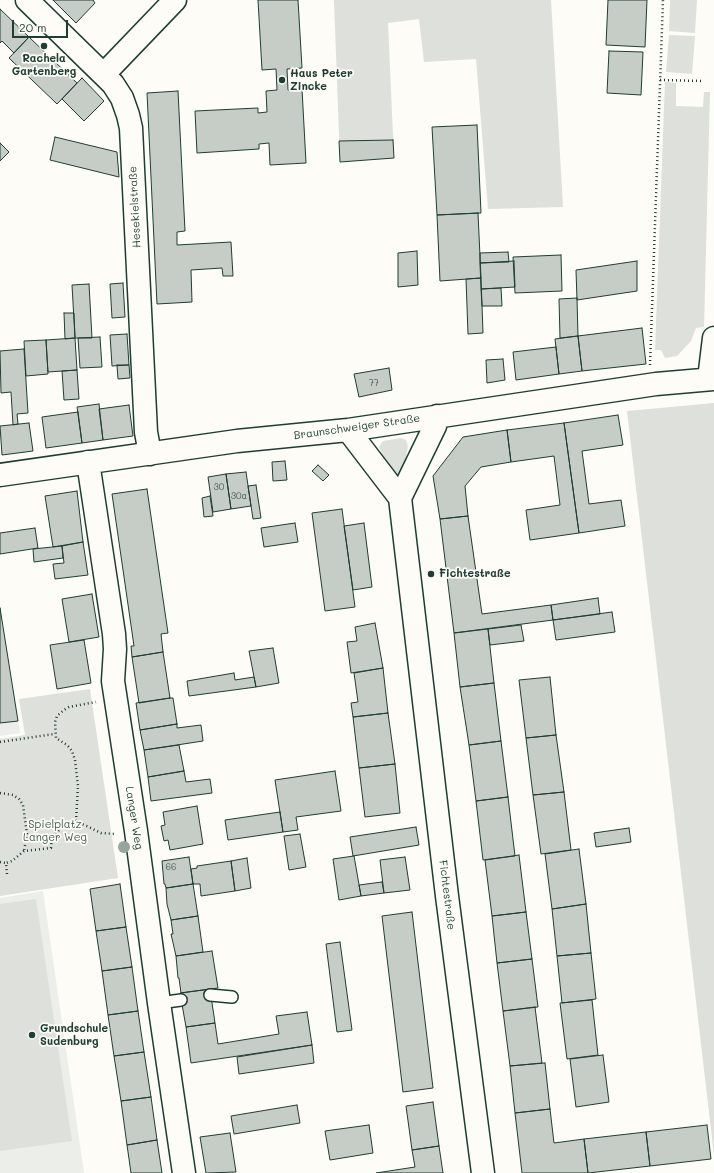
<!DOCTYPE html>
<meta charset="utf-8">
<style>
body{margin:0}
#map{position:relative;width:714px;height:1173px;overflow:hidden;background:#fdfcf7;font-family:Mali,sans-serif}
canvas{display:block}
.scale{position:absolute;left:12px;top:20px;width:56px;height:18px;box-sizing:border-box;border:2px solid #1f3d34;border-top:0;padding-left:5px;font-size:12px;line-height:14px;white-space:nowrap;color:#1f3d34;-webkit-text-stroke:3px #fdfcf7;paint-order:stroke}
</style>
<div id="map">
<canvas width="714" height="1173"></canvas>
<div class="scale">20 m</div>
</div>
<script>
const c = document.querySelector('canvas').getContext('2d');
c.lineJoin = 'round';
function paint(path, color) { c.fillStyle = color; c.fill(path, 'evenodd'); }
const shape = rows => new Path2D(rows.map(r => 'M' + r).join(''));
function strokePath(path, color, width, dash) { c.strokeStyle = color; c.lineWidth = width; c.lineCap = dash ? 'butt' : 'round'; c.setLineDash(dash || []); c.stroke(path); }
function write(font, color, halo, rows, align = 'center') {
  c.font = font + ' Mali,sans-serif'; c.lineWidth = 3.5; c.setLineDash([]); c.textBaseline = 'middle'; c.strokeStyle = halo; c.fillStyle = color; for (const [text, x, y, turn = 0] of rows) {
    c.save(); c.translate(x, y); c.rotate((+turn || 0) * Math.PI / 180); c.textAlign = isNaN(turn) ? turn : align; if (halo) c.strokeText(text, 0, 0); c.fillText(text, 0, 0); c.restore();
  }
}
const built = shape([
 [0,608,20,733,0,736],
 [43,891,84,1173,0,1173,0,898]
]);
const green = shape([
 [334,0,551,0,563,207,488,209,476,59,424,62,419,19,388,23,394,158,340,162],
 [670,0,697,0,695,33,669,31],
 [669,35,695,36,692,74,666,72],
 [665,82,676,83,676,106,703,107,704,92,710,92,704,327,696,328,691,341,677,356,665,358,661,350,655,350],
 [714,403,714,1155,627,411],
 [401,438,406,440,408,446,403,471,400,475,397,476,389,472,379,447,383,441],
 [90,689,118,878,0,896,0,739,25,735,19,699],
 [36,899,72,1141,0,1151,0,904]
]);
const building = shape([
 [53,0,93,0,95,3,76,23,53,0],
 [258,0,298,0,302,68,287,69,288,90,302,89,306,163,270,165,269,143,259,144,259,149,197,153,195,111,258,108,258,113,267,112,266,91,277,90,276,69,262,70,258,0],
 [608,0,647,0,645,47,606,45,608,0],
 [0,9,29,37,14,53,2,41,0,43,0,9],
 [29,37,77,83,57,104,9,58,29,37],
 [609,51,643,52,641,95,607,93,609,51],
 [82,78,104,101,84,121,62,99,82,78],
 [178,91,185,231,177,232,177,245,231,242,233,276,223,276,222,268,191,270,192,302,157,304,147,93,178,91],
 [477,125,481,213,437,215,432,127,477,125],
 [55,137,117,152,119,177,50,160,55,137],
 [393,140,394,158,340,162,339,141,393,140],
 [0,143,9,152,0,161,0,143],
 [478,213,481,278,440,281,437,215,478,213],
 [417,251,418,285,398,287,398,253,417,251],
 [508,252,509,262,480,263,480,253,508,252],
 [561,255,562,291,515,293,513,257,561,255],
 [514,261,515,287,481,289,480,263,514,261],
 [637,261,637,291,577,300,576,270,637,261],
 [481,278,483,333,468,334,466,279,481,278],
 [123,283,125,317,112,318,110,284,123,283],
 [89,284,92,338,75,338,72,285,89,284],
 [501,288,502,306,482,306,481,289,501,288],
 [577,298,578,336,560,338,559,299,577,298],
 [64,313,74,313,75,338,65,339,64,313],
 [642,328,646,364,582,371,578,336,642,328],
 [127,334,129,365,112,366,110,335,127,334],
 [578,336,582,371,559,374,555,339,578,336],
 [100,337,102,367,80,368,78,338,100,337],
 [75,338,77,370,48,372,46,340,75,338],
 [46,340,48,374,26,376,24,341,46,340],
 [556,347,559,374,516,380,513,352,556,347],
 [24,349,28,413,17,414,18,424,13,425,11,392,1,393,0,351,24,349],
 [503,359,505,380,487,383,486,360,503,359],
 [117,365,129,365,130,378,118,379,117,365],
 [389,368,392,390,359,397,354,374,389,368],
 [77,370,79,399,64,400,62,371,77,370],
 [99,404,103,440,82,443,77,407,99,404],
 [129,405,133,436,103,440,99,409,129,405],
 [78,412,82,443,46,448,42,417,78,412],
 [618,415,623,445,582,451,589,504,621,500,625,526,579,533,564,423,618,415],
 [29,423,33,451,2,455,0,426,29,423],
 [564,423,579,533,530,540,526,510,560,505,554,456,511,462,507,430,564,423],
 [507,430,511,462,481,467,465,486,468,516,440,519,433,476,463,437,507,430],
 [285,461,287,480,273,481,272,462,285,461],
 [318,465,329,475,323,481,312,471,318,465],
 [246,472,251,506,231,509,226,474,246,472],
 [226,474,231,509,213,512,208,477,226,474],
 [256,485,261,518,253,519,248,486,256,485],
 [147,489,168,633,161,634,163,652,132,657,131,646,134,646,112,494,147,489],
 [77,491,83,542,53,547,45,496,77,491],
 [210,496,213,516,204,517,202,498,210,496],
 [342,509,355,607,325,611,312,513,342,509],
 [468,516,476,572,447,576,440,519,468,516],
 [295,523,298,542,264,547,261,528,295,523],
 [364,523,372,587,353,590,344,526,364,523],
 [35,528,38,548,0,554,0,533,35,528],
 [83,542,88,575,55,579,53,564,64,563,62,546,83,542],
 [62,546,63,558,34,562,33,549,62,546],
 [476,572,482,614,551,605,553,620,454,633,447,576,476,572],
 [92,594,99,637,69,642,62,599,92,594],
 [598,598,600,614,553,620,551,605,598,598],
 [0,608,18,721,0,723,0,608],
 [612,612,615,632,556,640,553,620,612,612],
 [375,623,383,668,351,673,347,642,357,641,355,627,375,623],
 [521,625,524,641,490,645,488,629,521,625],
 [488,629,494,683,460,687,454,633,488,629],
 [84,640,91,683,57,689,50,645,84,640],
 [273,648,279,683,256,687,249,651,273,648],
 [163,652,170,698,139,703,132,657,163,652],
 [383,668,388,713,353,717,351,703,358,702,354,673,383,668],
 [234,673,235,680,254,677,256,687,189,696,187,681,234,673],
 [550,677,556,735,526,738,519,680,550,677],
 [494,683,501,741,469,745,460,687,494,683],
 [170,698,173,698,177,724,140,730,136,703,170,698],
 [388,713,395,764,359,768,353,717,388,713],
 [177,724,177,728,201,725,203,741,144,750,140,730,177,724],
 [556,735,564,792,533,795,526,738,556,735],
 [501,741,508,797,476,801,469,745,501,741],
 [179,745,184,771,148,777,144,750,179,745],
 [395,764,400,813,365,817,359,768,395,764],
 [184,771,186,782,210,779,212,793,151,801,148,777,184,771],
 [335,771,341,811,296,817,298,830,283,832,275,780,335,771],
 [564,792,571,850,541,854,533,795,564,792],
 [508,797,515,856,483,860,476,801,508,797],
 [197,806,203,844,170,850,168,840,164,841,161,826,165,825,163,812,197,806],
 [280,812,283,832,228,840,225,820,280,812],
 [416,827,419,845,353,856,350,837,416,827],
 [629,828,631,842,596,847,594,833,629,828],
 [300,834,306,867,289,870,284,836,300,834],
 [579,849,586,904,552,909,545,854,579,849],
 [519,855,526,912,492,916,485,860,519,855],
 [354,856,361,896,339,900,333,859,354,856],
 [189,857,193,884,166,888,165,884,164,884,162,861,189,857],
 [405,857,410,890,384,893,380,860,405,857],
 [247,858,251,888,235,891,231,861,247,858],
 [231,861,235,891,201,896,200,884,193,884,191,869,197,868,197,866,231,861],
 [382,882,384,893,361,896,359,885,382,882],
 [120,884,126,927,96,931,90,889,120,884],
 [193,884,198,916,171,920,167,904,166,888,193,884],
 [586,904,591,953,557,956,552,909,586,904],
 [412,912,433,1088,403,1092,382,916,412,912],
 [526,912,532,959,497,963,492,916,526,912],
 [198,916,203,952,176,956,171,934,173,934,171,920,198,916],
 [126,927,132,967,102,971,96,931,126,927],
 [340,942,352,1030,337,1032,326,944,340,942],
 [212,951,218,988,181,993,179,978,178,978,176,956,212,951],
 [591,953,596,999,562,1003,557,956,591,953],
 [532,959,538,1007,503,1011,497,963,532,959],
 [132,967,138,1011,108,1015,102,971,132,967],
 [210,989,215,1023,186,1027,180,993,210,989],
 [592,1000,598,1055,567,1059,560,1003,592,1000],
 [535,1007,542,1063,510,1066,503,1011,535,1007],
 [138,1011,144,1052,114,1056,108,1015,138,1011],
 [307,1012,312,1045,191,1063,186,1027,215,1023,218,1044,279,1034,276,1016,307,1012],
 [312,1045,314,1063,239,1074,237,1057,312,1045],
 [144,1052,151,1097,121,1101,114,1056,144,1052],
 [603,1055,609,1102,576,1107,570,1059,603,1055],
 [545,1063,550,1109,515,1113,510,1066,545,1063],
 [151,1097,157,1140,127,1145,121,1101,151,1097],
 [433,1102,439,1146,412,1150,406,1106,433,1102],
 [297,1105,300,1123,234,1134,231,1116,297,1105],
 [550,1109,554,1143,584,1139,588,1173,522,1173,515,1113,550,1109],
 [369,1125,373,1153,330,1160,325,1131,369,1125],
 [707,1125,711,1159,650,1166,646,1132,707,1125],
 [646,1132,650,1166,588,1173,584,1139,646,1132],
 [230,1133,236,1172,206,1173,200,1137,230,1133],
 [157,1140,162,1173,131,1173,127,1145,157,1140],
 [439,1146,443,1173,376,1173,415,1167,412,1150,439,1146]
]);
const path = shape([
 [660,80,703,81],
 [650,365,663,0],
 [0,742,54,734],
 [0,793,13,795,19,799,23,805,27,834,24,851],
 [76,821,78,786,75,760,72,751,67,745,56,738,55,722,57,716,64,710,69,707,96,702],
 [0,862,6,863],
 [7,874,6,863,12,861,24,851,51,848,52,837,61,828,76,821,101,833,115,834]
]);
const lane = shape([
 [210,995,232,997],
 [159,1003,181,1000]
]);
const street = shape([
 [27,0,113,84,122,98,128,115,131,128,146,432,150,454],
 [104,74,175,0],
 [709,379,714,338],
 [348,430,400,498,447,896,483,1173],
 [88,462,114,634,115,649,113,681,136,831,159,1003,184,1173],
 [0,475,237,441,348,430,656,384,714,379],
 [400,498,435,426,437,416]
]);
const trees = [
 [124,847]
];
const markers = [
 [44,46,4,"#1f3d34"],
 [282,80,4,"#1f3d34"],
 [431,574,4,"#1f3d34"],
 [32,1035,4,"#1f3d34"]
];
const numberNames = [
 ["77",374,383],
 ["30",219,487],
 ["30a",239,496],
 ["66",171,867]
];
const poiNames = [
 ["Rachela",44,59,"center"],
 ["Gartenberg",44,72,"center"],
 ["Haus Peter",290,74],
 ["Zincke",290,87],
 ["Fichtestraße",439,574],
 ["Grundschule",40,1029],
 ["Sudenburg",40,1042]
];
const streetNames = [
 ["Hesekielstraße",135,207,-93],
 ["Braunschweiger Straße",357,427,-8],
 ["Langer Weg",134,818,81],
 ["Fichtestraße",447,895,83]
];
const parkNames = [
 ["Spielplatz",55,825],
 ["Langer Weg",55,838]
];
paint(built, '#eceee9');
paint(green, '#dde0db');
paint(building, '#c6cdc7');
strokePath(building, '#1f3d34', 1);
strokePath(lane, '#1f3d34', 14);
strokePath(street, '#1f3d34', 25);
strokePath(path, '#1f3d34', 2.5, [1, 3]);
strokePath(lane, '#fdfcf7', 11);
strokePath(street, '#fdfcf7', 22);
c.fillStyle = '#98a59e';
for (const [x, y] of trees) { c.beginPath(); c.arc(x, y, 6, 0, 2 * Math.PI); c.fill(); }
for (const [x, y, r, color] of markers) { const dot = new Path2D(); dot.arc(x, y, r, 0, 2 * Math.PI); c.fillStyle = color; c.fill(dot); strokePath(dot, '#fdfcf7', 1.5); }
write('9px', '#496159', null, numberNames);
write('bold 11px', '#1f3d34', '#fdfcf7', poiNames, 'left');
write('11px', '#1f3d34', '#fdfcf7', streetNames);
write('11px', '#455e55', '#fdfcf7', parkNames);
</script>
